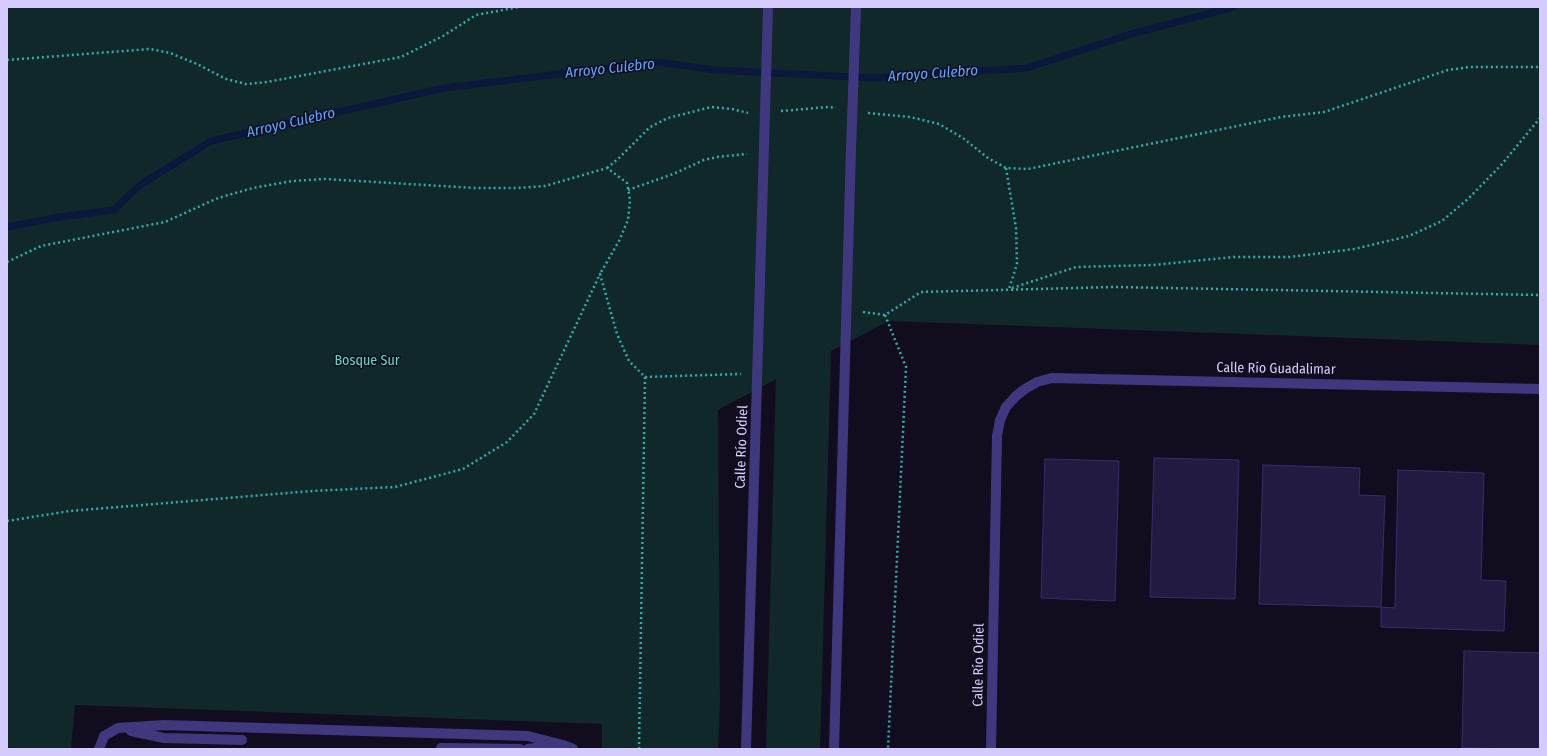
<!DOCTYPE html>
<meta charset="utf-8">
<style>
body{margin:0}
#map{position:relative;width:1547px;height:756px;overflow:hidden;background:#110d1f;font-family:"Fira Sans Condensed",sans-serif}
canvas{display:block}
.frame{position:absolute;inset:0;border:8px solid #d5cbfe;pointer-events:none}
</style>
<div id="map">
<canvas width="1547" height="756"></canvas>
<div class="frame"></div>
</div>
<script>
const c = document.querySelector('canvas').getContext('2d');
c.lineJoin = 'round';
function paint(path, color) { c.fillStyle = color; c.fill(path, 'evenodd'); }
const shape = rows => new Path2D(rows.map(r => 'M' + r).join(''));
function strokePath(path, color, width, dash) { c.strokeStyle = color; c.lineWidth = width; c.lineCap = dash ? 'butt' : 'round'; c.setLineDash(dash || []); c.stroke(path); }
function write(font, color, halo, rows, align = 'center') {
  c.font = font + ' "Fira Sans Condensed",sans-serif'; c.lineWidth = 3; c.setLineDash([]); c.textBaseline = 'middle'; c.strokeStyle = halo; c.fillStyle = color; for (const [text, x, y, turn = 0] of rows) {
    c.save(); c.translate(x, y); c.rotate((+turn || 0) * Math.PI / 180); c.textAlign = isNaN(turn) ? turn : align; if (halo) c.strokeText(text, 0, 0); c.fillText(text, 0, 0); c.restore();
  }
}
const green = shape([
 [7,7,1540,7,1540,345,889,321,831,351,820,749,766,749,776,379,718,410,720,704,718,749,602,749,602,724,75,705,71,749,7,749]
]);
const stream = shape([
 [7,227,59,217,114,210,140,185,211,141,444,88,658,62,715,70,873,78,1027,68,1131,34,1234,7]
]);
const building = shape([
 [1154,458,1239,460,1235,599,1150,597,1154,458],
 [1045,459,1119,461,1115,601,1041,598,1045,459],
 [1263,465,1360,468,1359,495,1385,496,1381,607,1259,604,1263,465],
 [1398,470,1484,473,1481,580,1506,581,1504,631,1381,627,1381,607,1395,608,1398,470],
 [1464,651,1540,653,1540,749,1462,748,1464,651]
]);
const path = shape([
 [7,60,150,49,170,53,197,64,226,79,246,84,267,82,401,57,443,36,476,15,519,7],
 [781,111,828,107,836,108],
 [868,113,910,117,939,124,963,138,988,158,1006,168,1028,169,1281,117,1324,112,1448,70,1470,67,1540,67],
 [607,168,618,159,650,127,668,118,711,107,732,109,748,113],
 [1006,168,1016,228,1017,264,1009,289],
 [628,190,673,174,704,160,717,157,747,154],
 [7,262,41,246,165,222,218,198,253,188,292,181,325,179,475,188,517,188,545,186,607,168,627,183,630,200,628,220,619,241,600,274],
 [1012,288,1076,267,1154,265,1234,257,1290,257,1354,249,1409,236,1442,221,1469,198,1502,164,1540,118],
 [863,312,885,315,921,292,1115,287,1540,295],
 [885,315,906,367,888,749],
 [7,521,70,511,312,491,395,487,463,469,507,442,534,414,600,274,617,334,629,361,645,377,741,374],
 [639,749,645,377]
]);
const minor = shape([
 [131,731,164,738,242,740],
 [441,748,520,749],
 [99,749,104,736,118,728,164,725,528,736,563,745,573,749],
 [528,749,557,745],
 [746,749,764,146],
 [834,749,851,149],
 [991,749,997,436,1000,420,1006,407,1016,396,1025,389,1037,382,1052,378,1540,389]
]);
const minorBridge = shape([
 [764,146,768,7],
 [851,149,856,7]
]);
const parkNames = [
 ["Bosque Sur",367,361]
];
const streetNames = [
 ["Calle Río Guadalimar",1276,369,1],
 ["Calle Río Odiel",742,447,-88],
 ["Calle Río Odiel",979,665,-89]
];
const waterNames = [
 ["Arroyo Culebro",610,69,-6],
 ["Arroyo Culebro",933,74,-4],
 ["Arroyo Culebro",291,123,-13]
];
paint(green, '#102829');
strokePath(stream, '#09183b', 7);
paint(building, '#241940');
strokePath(building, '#3c2b6c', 1);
strokePath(path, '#2eaeaf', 2.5, [2, 3]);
strokePath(minor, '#40387e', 10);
strokePath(minorBridge, '#40387e', 10);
write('14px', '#59ddc5', '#110d1f', parkNames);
write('14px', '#d5cbfe', '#110d1f', streetNames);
write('italic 15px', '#5aa6fd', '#110d1f', waterNames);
</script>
